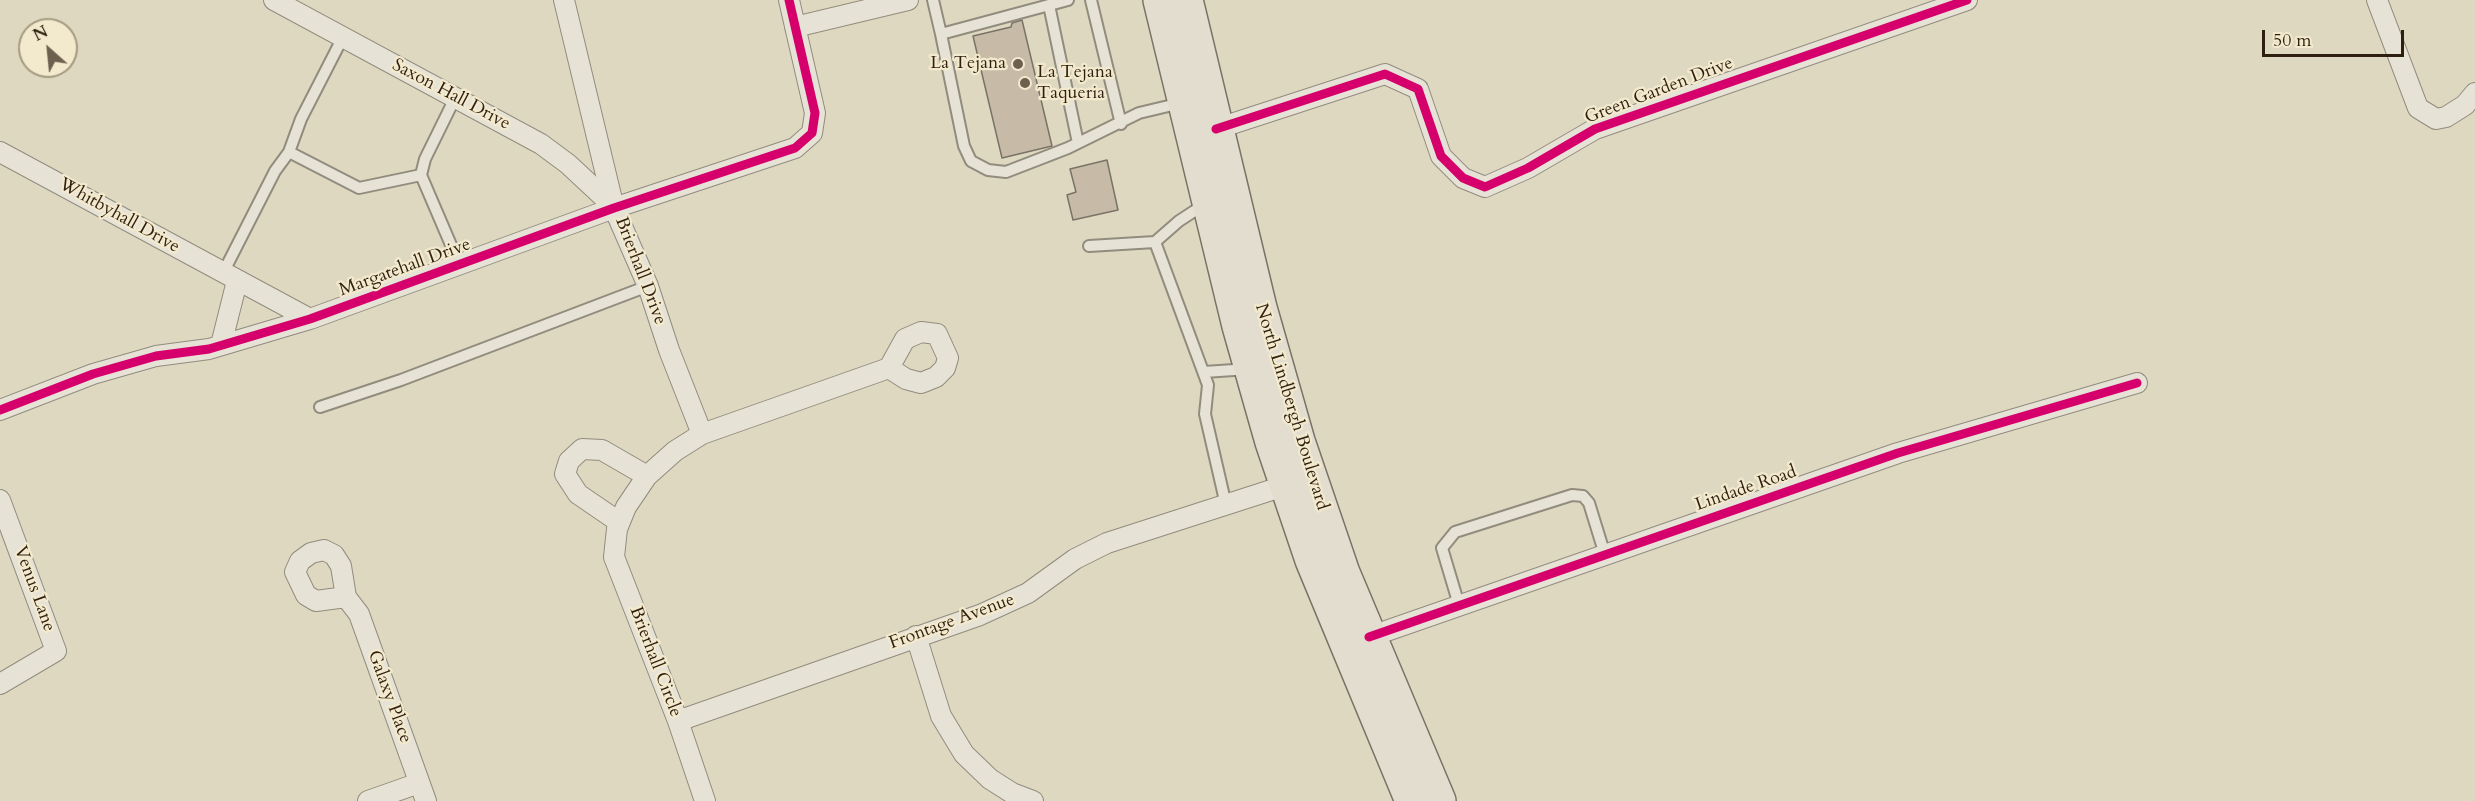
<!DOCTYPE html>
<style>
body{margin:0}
#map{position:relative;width:2475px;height:801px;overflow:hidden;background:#dfd8c1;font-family:Cardo,serif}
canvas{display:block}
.north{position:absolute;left:18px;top:18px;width:60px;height:60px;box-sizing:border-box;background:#f3eace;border:2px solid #a59982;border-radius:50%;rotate:333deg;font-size:16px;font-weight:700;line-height:24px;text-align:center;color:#2f1f11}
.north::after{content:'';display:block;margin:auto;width:21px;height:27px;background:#6d604f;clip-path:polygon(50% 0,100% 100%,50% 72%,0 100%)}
.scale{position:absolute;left:2262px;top:30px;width:142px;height:27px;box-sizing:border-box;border:3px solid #2f1f11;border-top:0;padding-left:8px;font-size:18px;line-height:21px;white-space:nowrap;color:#2f1f11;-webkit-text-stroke:4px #f3eace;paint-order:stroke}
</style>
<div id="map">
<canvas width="2475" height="801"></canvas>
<div class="north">N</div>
<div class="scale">50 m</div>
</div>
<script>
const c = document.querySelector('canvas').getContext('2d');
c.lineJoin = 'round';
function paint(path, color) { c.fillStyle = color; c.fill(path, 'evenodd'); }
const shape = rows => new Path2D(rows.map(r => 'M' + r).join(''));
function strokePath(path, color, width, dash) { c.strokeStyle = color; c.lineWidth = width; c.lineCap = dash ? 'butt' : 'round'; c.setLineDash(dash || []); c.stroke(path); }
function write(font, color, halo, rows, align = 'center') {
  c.font = font + ' Cardo,serif'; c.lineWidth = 4.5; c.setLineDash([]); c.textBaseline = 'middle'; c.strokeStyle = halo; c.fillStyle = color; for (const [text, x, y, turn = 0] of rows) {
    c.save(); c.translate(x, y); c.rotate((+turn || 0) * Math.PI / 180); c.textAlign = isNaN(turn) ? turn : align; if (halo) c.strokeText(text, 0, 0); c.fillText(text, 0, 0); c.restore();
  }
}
const building = shape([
 [1022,20,1052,146,1002,158,973,36,1011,27,1012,23,1022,20],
 [1107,160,1118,210,1073,220,1067,195,1076,192,1070,169,1107,160]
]);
const lane = shape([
 [933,0,941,34,1068,0],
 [1091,0,1121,124],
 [1049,5,1078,143],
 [941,34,964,146,971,161,988,170,1006,172,1068,148,1139,113,1181,103],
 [343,37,301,119,289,152,359,188,421,175],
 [456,96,425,159,421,175,460,266],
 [1155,242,1179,221,1205,204],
 [1089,246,1155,242,1208,385,1205,414,1226,505],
 [223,273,275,171,289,152],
 [1204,372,1249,369],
 [320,407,401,380,648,286],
 [1459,605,1442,548,1455,532,1572,495,1583,496,1589,503,1605,555]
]);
const street = shape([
 [274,0,541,144,568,164,613,206],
 [564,0,614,208,648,286,669,350,702,434],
 [2377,0,2418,108,2436,119,2446,117,2465,105,2475,93],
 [795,27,908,0],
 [1216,129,1385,74,1418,89,1441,156,1463,178,1485,187,1528,168,1595,129,1967,0],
 [0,152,310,319],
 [221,345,237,281],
 [0,410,93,374,156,356,209,349,310,319,614,208,795,148,812,133,815,113,789,0],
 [0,500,56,651,0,684],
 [619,522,578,494,565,474,569,461,582,449,602,450,647,476],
 [346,597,316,601,306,595,295,572,300,561,311,553,324,550,334,555,341,566,346,597,359,614,426,801],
 [916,636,941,716,964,754,990,779,1012,793,1033,801],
 [1369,637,1898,453,2137,383],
 [678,721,980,615,1028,593,1075,559,1107,543,1287,485],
 [368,801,419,783],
 [705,801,678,721,614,557,617,529,626,507,647,476,675,451,702,434,889,368,905,339,921,332,937,334,948,358,945,368,936,377,921,383,906,379,889,368]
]);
const highway = shape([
 [1160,0,1239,326,1272,442,1312,560,1412,801],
 [1186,0,1260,308,1298,441,1343,573,1439,801]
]);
const cycleway = shape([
 [1216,129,1385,74,1418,89,1441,156,1463,178,1485,187,1528,168,1595,129,1967,0],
 [0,410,93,374,156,356,209,349,310,319,614,208,795,148,812,133,815,113,789,0],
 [1369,637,1898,453,2137,383]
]);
const markers = [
 [1018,64,6,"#6d604f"],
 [1025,83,6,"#6d604f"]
];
const poiNames = [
 ["La Tejana",1006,64],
 ["La Tejana",1037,73,"left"],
 ["Taqueria",1037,94,"left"]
];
const streetNames = [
 ["Green Garden Drive",1659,91,-21],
 ["Saxon Hall Drive",451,95,28],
 ["Whitbyhall Drive",119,216,29],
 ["Margatehall Drive",405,268,-20],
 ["Brierhall Drive",640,271,69],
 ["North Lindbergh Boulevard",1291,407,73],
 ["Lindade Road",1746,489,-19],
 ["Venus Lane",34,589,70],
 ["Frontage Avenue",952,622,-20],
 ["Brierhall Circle",655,662,69],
 ["Galaxy Place",389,697,70]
];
paint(building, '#c7bba8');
strokePath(building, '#797366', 1.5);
strokePath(lane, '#918c7d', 14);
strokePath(street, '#918c7d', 22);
strokePath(highway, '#797366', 36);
strokePath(lane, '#e6e2d6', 10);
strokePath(street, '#e6e2d6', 20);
strokePath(highway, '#e2ddcf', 33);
strokePath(cycleway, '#d6006c', 9);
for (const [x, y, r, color] of markers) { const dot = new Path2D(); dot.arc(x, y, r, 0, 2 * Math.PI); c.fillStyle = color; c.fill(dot); strokePath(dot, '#f3eace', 2); }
write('18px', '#2f1f11', '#f3eace', poiNames, 'right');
write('18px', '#2f1f11', '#f3eace', streetNames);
</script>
